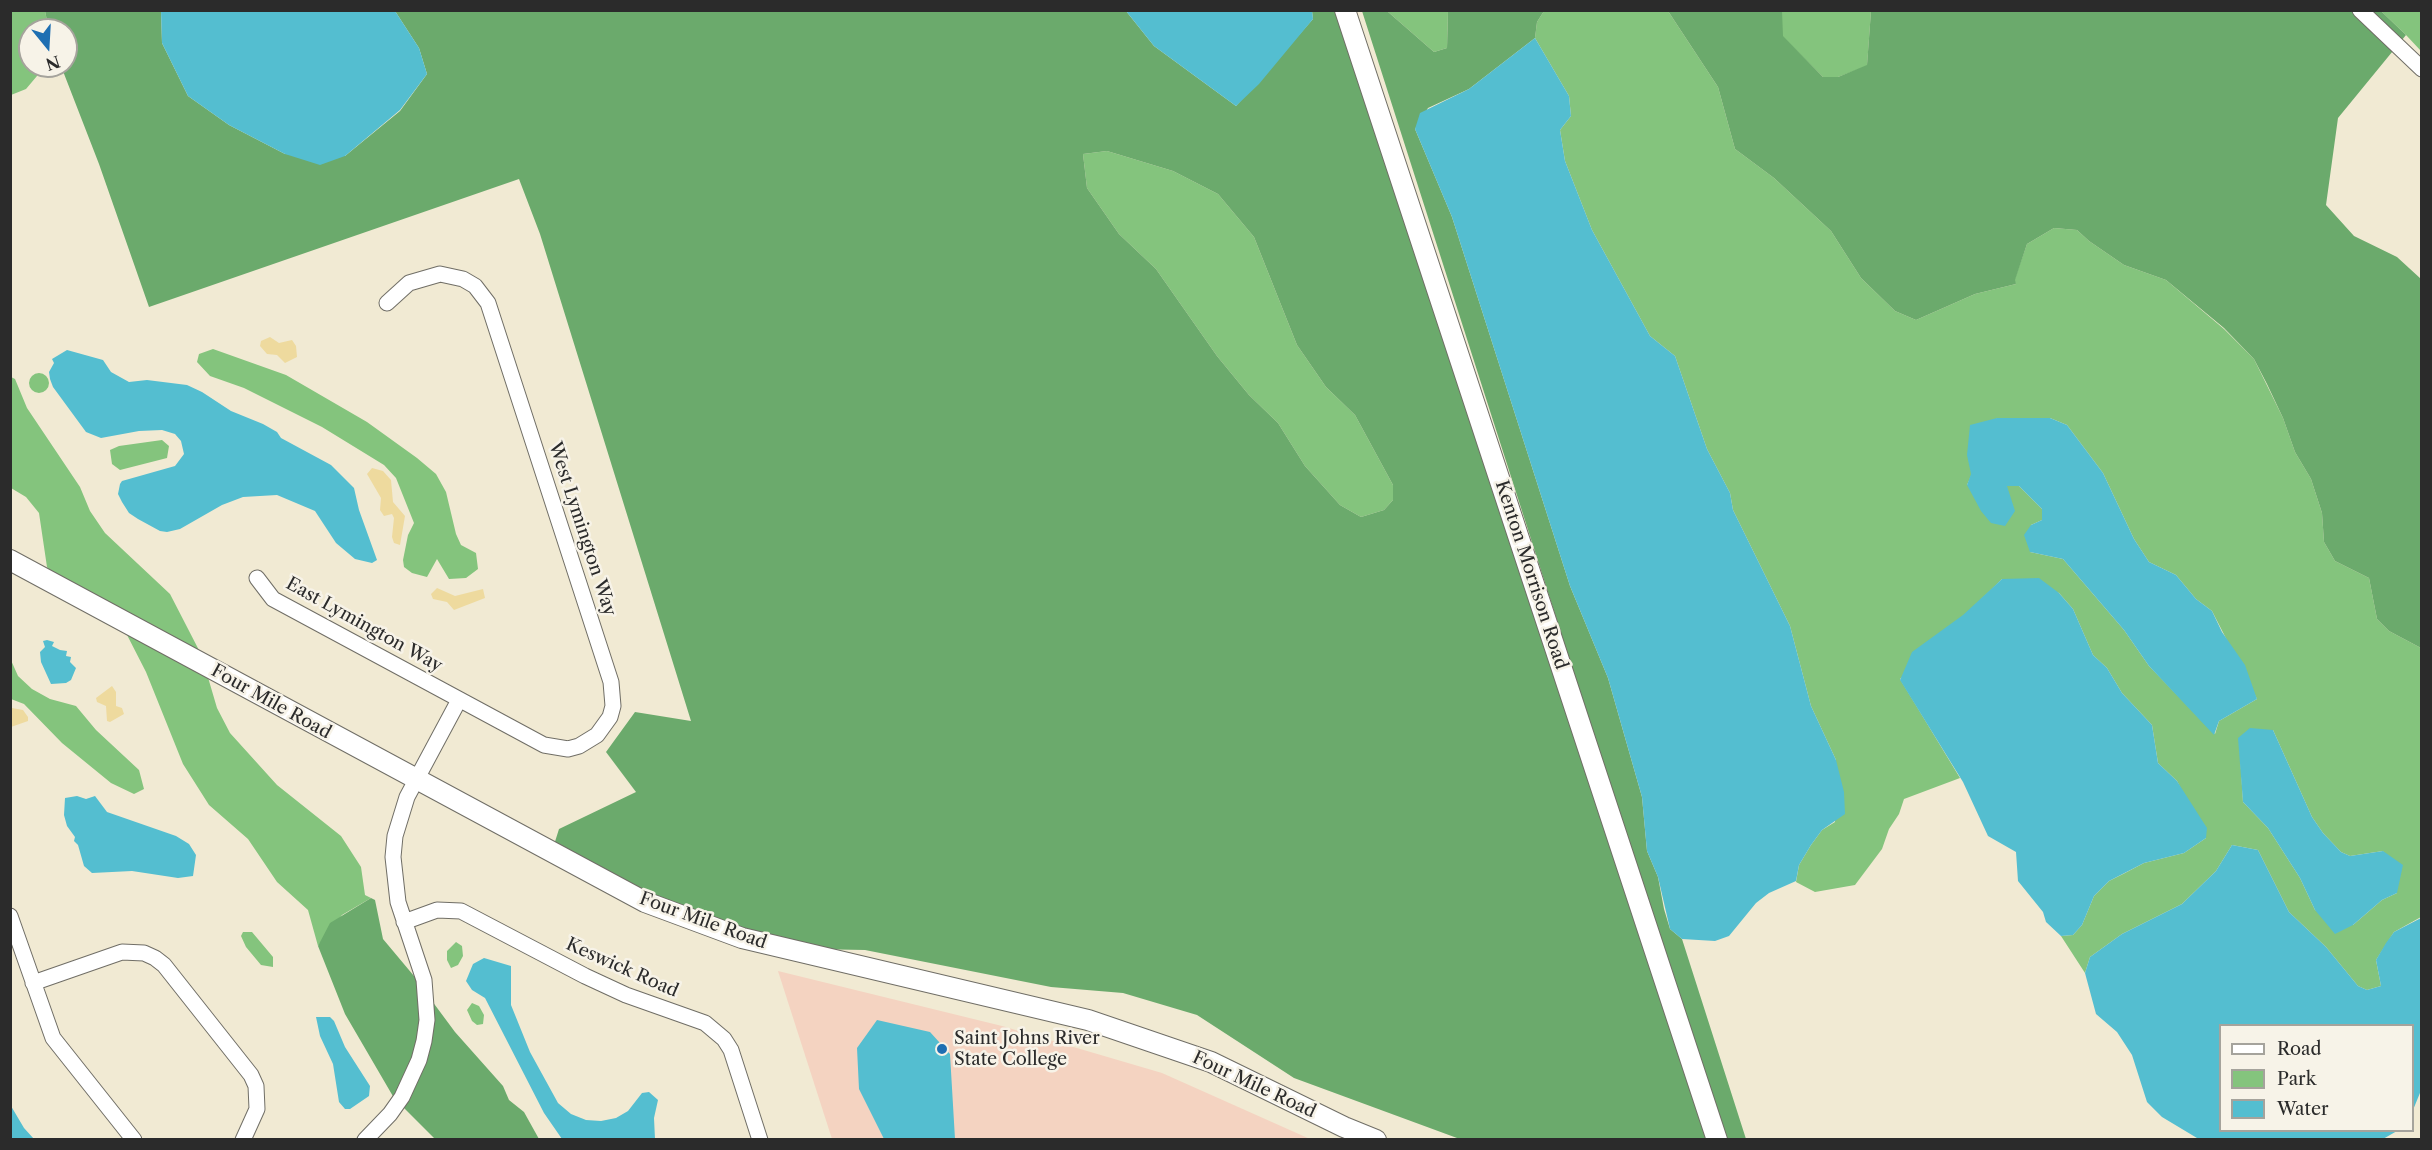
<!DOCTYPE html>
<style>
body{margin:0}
#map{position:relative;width:2432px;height:1150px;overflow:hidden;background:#f1ead3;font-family:"Libre Caslon Text",serif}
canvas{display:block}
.frame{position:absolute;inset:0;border:12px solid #2b2b2b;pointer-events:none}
.legend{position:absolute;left:2219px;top:1024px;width:195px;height:108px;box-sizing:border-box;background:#f7f3e8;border:2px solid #a5a39c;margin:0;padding:8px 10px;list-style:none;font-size:18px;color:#2b2b2b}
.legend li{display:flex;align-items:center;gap:12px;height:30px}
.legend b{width:30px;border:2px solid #a5a39c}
.north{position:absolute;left:18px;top:18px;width:60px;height:60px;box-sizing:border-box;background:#f7f3e8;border:2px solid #a5a39c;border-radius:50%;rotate:162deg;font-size:16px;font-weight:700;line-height:24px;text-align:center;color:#2b2b2b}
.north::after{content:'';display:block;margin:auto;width:21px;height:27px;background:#1f6fb2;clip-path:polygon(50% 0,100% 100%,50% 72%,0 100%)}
</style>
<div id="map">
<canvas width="2432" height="1150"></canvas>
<div class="frame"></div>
<ul class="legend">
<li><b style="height:8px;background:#fff"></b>Road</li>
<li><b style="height:16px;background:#84c47d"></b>Park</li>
<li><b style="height:16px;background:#54bed0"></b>Water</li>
</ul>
<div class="north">N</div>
</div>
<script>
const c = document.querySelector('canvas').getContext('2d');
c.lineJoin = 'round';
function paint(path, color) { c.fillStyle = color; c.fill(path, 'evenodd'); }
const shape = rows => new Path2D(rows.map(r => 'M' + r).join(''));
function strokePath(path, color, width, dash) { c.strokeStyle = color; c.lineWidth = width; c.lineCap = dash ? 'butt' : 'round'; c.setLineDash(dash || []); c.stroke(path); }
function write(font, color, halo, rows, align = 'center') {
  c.font = font + ' "Libre Caslon Text",serif'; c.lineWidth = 5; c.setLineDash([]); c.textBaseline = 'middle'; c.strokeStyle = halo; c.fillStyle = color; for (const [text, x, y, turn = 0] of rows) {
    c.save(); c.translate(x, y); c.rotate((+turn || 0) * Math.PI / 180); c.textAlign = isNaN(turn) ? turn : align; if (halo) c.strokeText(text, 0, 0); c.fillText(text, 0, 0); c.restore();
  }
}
const built = shape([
 [778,971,1002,1026,1162,1073,1310,1139,832,1139]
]);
const green = shape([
 [10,11,45,11,49,30,30,30,30,66,38,66,37,76,26,89,11,95],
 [1387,11,1448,11,1447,48,1434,52],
 [1544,11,1668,11,1718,87,1735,149,1774,178,1831,231,1861,278,1895,311,1916,320,1975,294,2016,284,2014,281,2027,244,2054,228,2077,230,2089,241,2124,265,2166,280,2224,329,2254,359,2283,418,2295,452,2311,479,2322,513,2324,542,2335,561,2369,578,2377,619,2389,631,2421,648,2421,917,2394,932,2376,960,2381,986,2367,990,2358,986,2326,947,2289,912,2258,850,2232,845,2216,871,2182,904,2122,934,2090,957,2085,973,2061,936,2073,935,2082,925,2094,896,2109,881,2125,873,2144,863,2184,853,2206,838,2177,781,2158,763,2152,725,2122,693,2107,668,2093,655,2073,609,2059,593,2002,579,1900,679,1960,778,1904,799,1899,814,1889,829,1882,849,1855,885,1815,892,1796,882,1799,865,1811,845,1822,830,1835,822,1836,760,1811,706,1790,626,1733,510,1730,493,1707,449,1675,356,1650,336,1592,230,1565,161,1560,130,1571,116,1569,96,1535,38,1537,22],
 [1997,418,2050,418,2067,425,2103,473,2134,539,2149,562,2176,575,2196,599,2212,611,2257,699,2219,721,2215,734,2149,666,2124,630,2063,559,2030,552,2031,525,2042,520,2042,509,2019,486,1967,485],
 [2273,730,2312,817,2323,833,2341,852,2350,856,2383,851,2397,893,2382,900,2353,925,2315,910,2300,878,2268,828,2243,802,2239,738],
 [1782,11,1871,11,1867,66,1838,77,1823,77,1782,36],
 [2381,11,2421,11,2421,51,2406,35],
 [1107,151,1173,171,1218,194,1254,237,1297,345,1326,387,1355,415,1393,485,1393,500,1384,510,1361,517,1340,505,1305,466,1278,423,1249,395,1217,356,1156,269,1119,234,1087,188,1083,154],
 [213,349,286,375,367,422,417,458,436,474,446,492,456,534,461,545,476,553,478,569,466,578,449,579,437,559,427,577,412,573,404,567,403,560,408,535,414,523,396,478,384,465,322,427,244,388,210,376,197,362,199,354],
 '29 383a10 10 0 1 1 20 0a10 10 0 1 1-20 0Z',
 [11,377,15,379,27,408,80,487,90,511,105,533,170,594,203,658,54,577,47,567,39,513,26,497,11,488],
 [162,440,169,446,167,458,120,470,112,464,110,450,119,446],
 [125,631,207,674,217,708,230,733,277,785,341,836,361,867,365,895,371,898,342,915,318,946,308,910,277,882,248,839,209,805,183,764,146,672],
 [10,658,18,676,32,689,50,699,76,706,96,730,139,770,144,789,134,794,111,783,62,743,24,704,11,699],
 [243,932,252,932,273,957,273,967,261,965,246,947,241,936],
 [456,942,462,946,463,956,458,965,451,968,447,960,447,951],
 [472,1003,479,1006,484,1015,483,1024,477,1025,472,1021,467,1010]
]);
const forest = shape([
 [45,11,161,11,162,43,188,96,229,125,285,154,345,156,400,111,427,74,419,48,395,11,1126,11,1154,46,1236,106,1313,19,1312,11,1339,11,1711,1139,1457,1138,1294,1078,1197,1015,1123,993,1051,987,865,950,811,949,685,911,553,848,559,829,636,792,606,752,635,712,691,721,540,234,519,179,149,307,99,164,61,66,66,66,66,30,49,30],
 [1107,151,1173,171,1218,194,1254,237,1297,345,1326,387,1355,415,1393,485,1393,500,1384,510,1361,517,1340,505,1305,466,1278,423,1249,395,1217,356,1156,269,1119,234,1087,188,1083,154],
 [1362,11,1387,11,1434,52,1447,48,1448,11,1544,11,1537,22,1535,38,1469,89,1428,108,1415,129,1452,217,1570,586,1608,678,1642,797,1647,851,1658,877,1664,909,1670,929,1682,939,1746,1139,1723,1139],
 [1668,11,1782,11,1783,36,1823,77,1838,77,1867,65,1871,11,2381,11,2406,35,2338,118,2326,205,2354,236,2397,257,2421,279,2421,648,2389,631,2377,619,2369,578,2335,561,2324,542,2322,513,2311,479,2295,452,2283,418,2267,384,2254,359,2224,328,2166,280,2124,265,2089,241,2077,230,2054,228,2027,244,2015,280,2016,284,1975,294,1916,320,1895,311,1861,278,1831,231,1774,178,1735,149,1718,87],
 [371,898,375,900,383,939,419,982,421,1019,414,1058,394,1098,345,1014,318,946,330,923],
 [432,1001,455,1032,503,1086,509,1100,524,1112,539,1139,435,1139,403,1107,425,1063]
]);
const sand = shape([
 [270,337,279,343,292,340,296,346,297,357,285,363,277,355,267,354,260,346,261,341],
 [372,468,383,471,391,480,393,502,405,516,400,545,394,543,392,537,394,518,392,514,384,516,380,510,381,498,367,474],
 [437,588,455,596,483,589,485,598,454,610,447,602,433,599,431,594],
 [112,686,116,692,116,706,122,708,124,714,110,722,107,721,106,706,97,702,96,698],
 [12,708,23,710,28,717,28,721,11,727]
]);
const water = shape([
 [1312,10,1313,19,1259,84,1236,106,1154,46,1126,11],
 [161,11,395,11,419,48,427,74,400,110,345,156,320,165,285,154,229,125,188,96,162,43],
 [1535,38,1569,96,1571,116,1560,130,1565,161,1592,230,1650,336,1675,356,1707,449,1730,493,1733,510,1790,626,1811,706,1836,760,1844,792,1845,814,1822,830,1811,845,1799,865,1796,881,1769,893,1756,903,1729,936,1715,941,1682,939,1670,929,1658,877,1647,851,1642,797,1608,678,1570,586,1452,217,1415,129,1420,113,1469,89],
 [67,350,103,360,111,372,129,382,147,380,187,385,202,392,231,411,263,424,277,432,281,438,331,465,354,488,359,510,377,560,372,563,355,559,336,543,315,511,277,495,243,497,222,505,180,529,167,532,160,531,138,519,129,513,122,502,118,494,120,484,122,481,175,466,184,454,181,441,175,434,162,430,139,431,101,438,86,432,53,387,50,379,49,372,54,363,52,359],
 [1997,418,2050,418,2067,425,2103,473,2134,539,2149,562,2176,575,2196,599,2212,611,2222,632,2245,665,2257,699,2219,721,2214,735,2149,666,2124,630,2063,559,2030,552,2024,535,2031,525,2042,520,2042,509,2019,486,2007,486,2015,511,2005,526,1991,523,1981,511,1967,485,1971,474,1967,455,1970,425],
 [2039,578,2059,593,2073,609,2093,655,2107,668,2122,693,2152,725,2158,763,2177,781,2207,828,2206,838,2184,853,2144,863,2109,881,2094,896,2082,925,2073,935,2061,936,2046,922,2043,912,2018,881,2016,852,1988,836,1963,782,1900,680,1912,652,1963,615,2002,579],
 [47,640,54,642,52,646,60,650,67,651,66,656,71,657,70,662,76,668,71,680,66,683,51,684,41,662,40,652,45,647,43,641],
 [2250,728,2273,730,2312,817,2323,833,2341,852,2350,856,2383,851,2403,865,2397,893,2382,900,2353,925,2335,934,2315,910,2300,878,2268,828,2243,802,2238,738],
 [77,796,86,799,95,796,107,812,176,836,189,844,196,855,193,876,178,878,132,871,92,873,84,866,78,845,74,841,75,837,67,826,64,815,65,798],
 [2232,845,2258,850,2289,912,2326,947,2358,986,2367,990,2381,986,2376,960,2386,943,2394,932,2421,918,2422,1088,2413,1110,2412,1026,2220,1026,2220,1130,2397,1131,2383,1139,2197,1138,2162,1117,2147,1102,2132,1055,2117,1032,2096,1014,2085,973,2090,957,2122,934,2182,904,2216,871],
 [484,958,511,966,511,1005,530,1052,558,1103,571,1114,586,1120,601,1121,616,1118,628,1111,642,1093,649,1092,658,1100,654,1118,655,1139,562,1139,544,1113,485,998,472,990,466,981,473,964],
 [316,1017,330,1017,334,1021,345,1047,370,1086,369,1096,350,1109,345,1109,339,1102,333,1064,320,1036],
 [877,1020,930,1032,950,1054,955,1139,884,1139,859,1089,857,1048],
 [11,1106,24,1128,34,1139,11,1139]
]);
const minor = shape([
 [2360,10,2422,69],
 [257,578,273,599,544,745,568,749,579,746,597,735,610,717,613,706,611,682,488,303,475,286,463,279,440,274,409,283,387,303],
 [10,916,53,1038,134,1140],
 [404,922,437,910,461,911,585,976,626,995,705,1023,724,1039,731,1050,760,1140],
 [33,983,122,952,144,953,155,958,164,965,251,1075,256,1086,257,1109,243,1140],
 [365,1140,390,1114,402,1097,419,1060,424,1041,427,1020,424,980,398,902,393,857,395,836,407,797,459,700]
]);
const major = shape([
 [1345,10,1717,1140],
 [10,560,645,902,742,938,1088,1020,1211,1062,1344,1127,1376,1140]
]);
const markers = [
 [942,1049,6,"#1f6fb2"]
];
const streetNames = [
 ["West Lymington Way",582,529,72],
 ["Kenton Morrison Road",1531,575,72],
 ["East Lymington Way",364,625,29],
 ["Four Mile Road",271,702,29],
 ["Four Mile Road",703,921,20],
 ["Keswick Road",622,968,24],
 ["Four Mile Road",1254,1085,25]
];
const poiNames = [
 ["Saint Johns River",954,1039],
 ["State College",954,1060]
];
paint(built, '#f4d3c1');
paint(green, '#84c47d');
paint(forest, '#6baa6c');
paint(sand, '#eeda9e');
paint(water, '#54bed0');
strokePath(minor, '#706e66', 17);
strokePath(major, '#706e66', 22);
strokePath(minor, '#fff', 15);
strokePath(major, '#fff', 20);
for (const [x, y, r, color] of markers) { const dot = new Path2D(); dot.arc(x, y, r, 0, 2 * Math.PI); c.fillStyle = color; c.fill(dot); strokePath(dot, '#f7f3e8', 2); }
write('18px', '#2b2b2b', '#f7f3e8', streetNames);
write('18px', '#2b2b2b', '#f7f3e8', poiNames, 'left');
</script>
